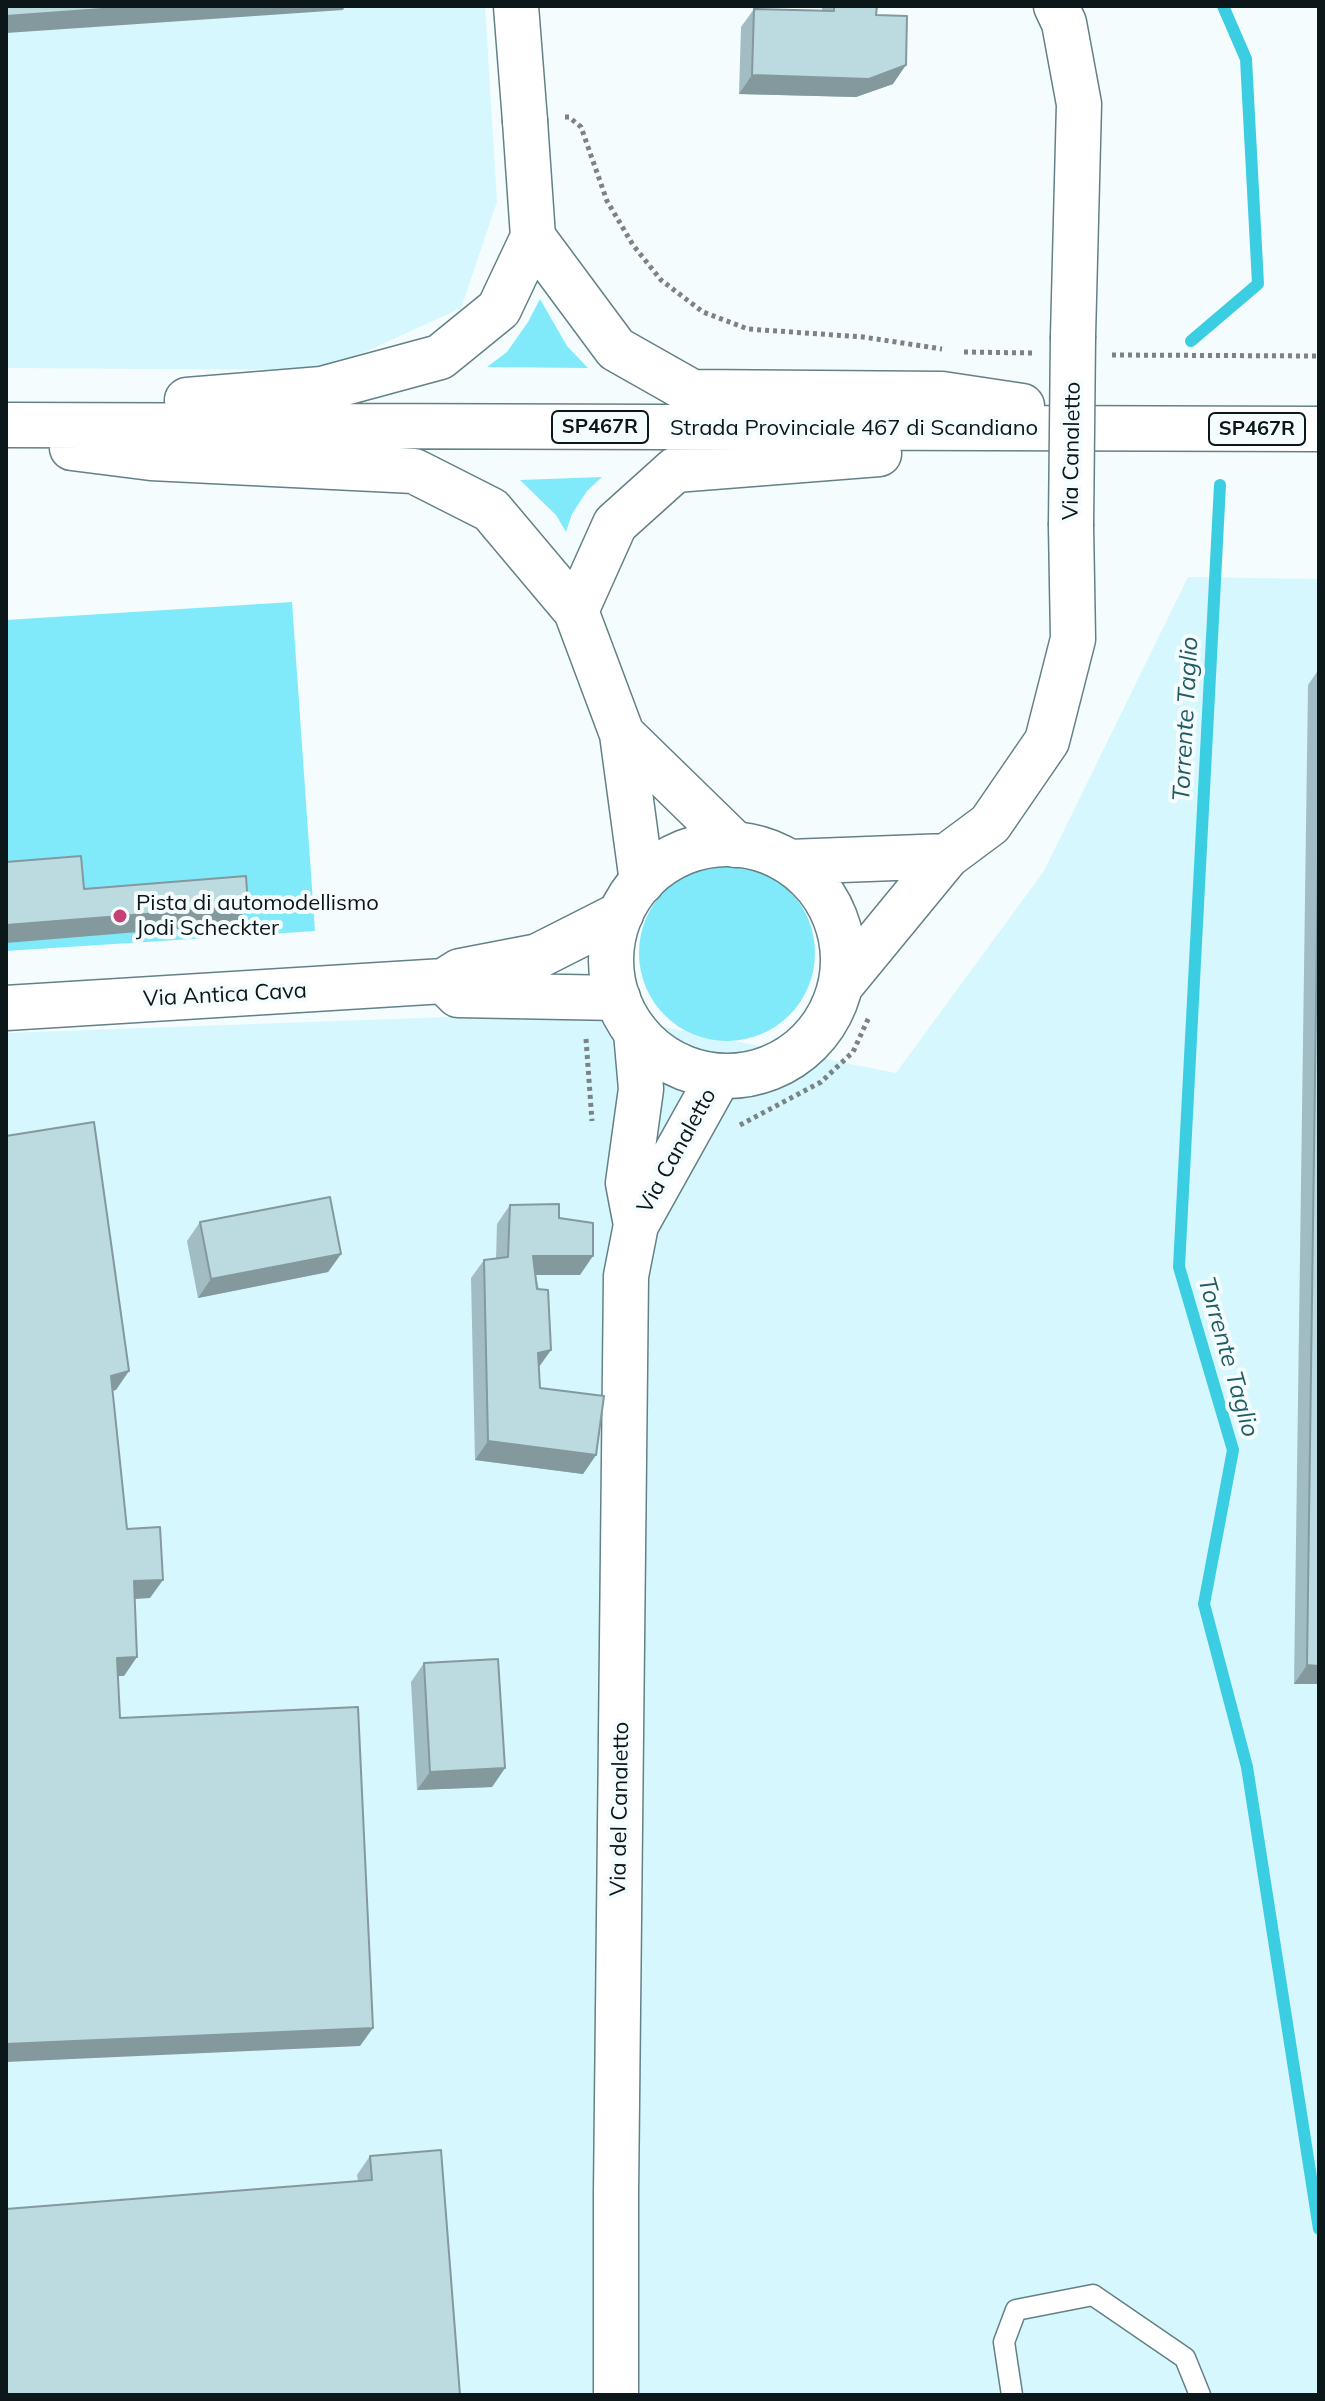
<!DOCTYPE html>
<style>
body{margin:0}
#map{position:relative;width:1325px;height:2401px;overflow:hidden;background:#f5fcfd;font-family:Mulish,sans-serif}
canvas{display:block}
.frame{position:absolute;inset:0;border:8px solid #0b1719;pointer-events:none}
</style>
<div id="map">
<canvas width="1325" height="2401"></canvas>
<div class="frame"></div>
</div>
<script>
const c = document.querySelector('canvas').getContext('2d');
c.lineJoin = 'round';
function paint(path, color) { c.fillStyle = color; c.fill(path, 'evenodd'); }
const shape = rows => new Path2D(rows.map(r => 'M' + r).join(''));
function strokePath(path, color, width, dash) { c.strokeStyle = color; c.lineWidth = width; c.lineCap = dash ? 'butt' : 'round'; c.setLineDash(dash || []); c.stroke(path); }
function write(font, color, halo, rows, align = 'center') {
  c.font = font + ' Mulish,sans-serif'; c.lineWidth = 8; c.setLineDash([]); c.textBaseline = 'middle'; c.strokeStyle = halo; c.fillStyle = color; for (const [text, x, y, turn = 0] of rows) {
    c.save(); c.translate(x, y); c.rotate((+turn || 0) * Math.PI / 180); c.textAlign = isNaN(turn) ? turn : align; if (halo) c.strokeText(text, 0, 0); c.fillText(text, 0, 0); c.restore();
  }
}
const built = shape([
 [6,6,485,6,497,202,461,308,326,370,6,368],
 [1188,577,1319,579,1319,2395,6,2395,6,1033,587,1012,896,1073,1044,871]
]);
const green = shape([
 [540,299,567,346,588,368,487,367,507,352,528,322],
 [602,477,587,491,572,514,566,532,556,515,520,480],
 [292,602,315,931,6,951,6,620],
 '639 953a88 88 0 1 1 176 0a88 88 0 1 1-176 0Z'
]);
const stream = shape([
 [1191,341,1258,284,1246,59,1223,6],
 [1220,485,1179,1267,1233,1450,1204,1604,1247,1767,1319,2229]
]);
const path = shape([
 [565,117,569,117,581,127,607,201,633,245,661,280,703,312,748,329,863,337,942,349],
 [964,352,1034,353],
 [1112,355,1319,356],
 [586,1039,592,1121],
 [740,1125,821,1082,853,1052,869,1017]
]);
const service = shape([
 [1012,2395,1004,2342,1016,2310,1093,2295,1185,2358,1200,2395]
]);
const tertiary = shape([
 [444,981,458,995,618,998],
 [6,1008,444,981,460,971,538,956,621,914],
 [636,1225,628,1183,641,1089,636,1032],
 [616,2395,616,2193,626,1276,636,1225,719,1076]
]);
const secondary = shape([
 [1056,6,1064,23,1079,104,1073,336],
 '611 960a116 116 0 1 1 232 0a116 116 0 1 1-232 0Z',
 [789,862,947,856],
 [841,985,947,856,990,824,1047,741,1073,639,1071,526]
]);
const primary = shape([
 [516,6,525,121]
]);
const trunk = shape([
 [533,237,616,349,692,392,942,394,1022,406],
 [187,400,322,389,440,357,499,309,533,237,525,121],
 [6,425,1319,429],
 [72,448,151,458,414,471,491,510,576,611,622,734,642,882],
 [576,611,615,524,675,470,879,454],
 [622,734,736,845]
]);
const secondaryBridge = shape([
 [1071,526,1073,336]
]);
const wall = shape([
 [822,6,877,6,876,15,893,84,856,97,739,94,741,27,754,9,822,10],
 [1319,669,1319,1684,1294,1684,1308,685],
 [510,1205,559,1218,580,1275,536,1275,551,1350,539,1367,540,1388,596,1455,583,1474,475,1460,471,1278,484,1260,496,1259,497,1224],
 [200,1222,341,1254,328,1272,198,1298,187,1241],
 [424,1663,505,1768,492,1787,417,1790,411,1682],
 [370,2156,460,2395,358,2181,357,2175]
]);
const shadedWall = shape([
 [143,6,345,6,343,10,6,33,6,16],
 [906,65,893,84,856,97,739,94,752,75],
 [248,906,235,924,6,943,6,925],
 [341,1254,328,1272,198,1298,211,1279],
 [533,1256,593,1256,580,1275,520,1275],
 [551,1350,538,1368,538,1353],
 [129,1371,116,1390,98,1394,111,1376],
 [488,1441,596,1455,583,1474,475,1460],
 [163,1580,150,1598,121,1600,134,1581],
 [137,1657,124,1676,104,1676,117,1658],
 [1307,1665,1319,1666,1319,1684,1294,1684],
 [505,1768,492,1787,417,1790,430,1772],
 [373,2028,360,2046,6,2062,6,2044]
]);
const building = shape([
 [6,6,143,6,6,16,6,6],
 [834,6,877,6,876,15,907,16,906,65,869,79,752,75,754,9,834,11,834,6],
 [1319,785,1319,1666,1307,1665,1319,785],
 [81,856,84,889,246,876,248,906,6,925,6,862,81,856],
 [94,1122,129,1371,111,1376,127,1529,160,1527,163,1580,134,1581,137,1657,117,1658,120,1718,358,1707,373,2028,6,2044,6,1136,94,1122],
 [330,1197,341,1254,211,1279,200,1222,330,1197],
 [559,1204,559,1218,593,1223,593,1256,533,1256,537,1289,548,1290,551,1350,538,1353,540,1388,604,1396,596,1455,488,1441,484,1260,508,1257,510,1205,559,1204],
 [498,1659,505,1768,430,1772,424,1663,498,1659],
 [441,2150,460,2395,6,2395,6,2209,372,2180,370,2156,441,2150]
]);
const markers = [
 [120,916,8,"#c83e77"]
];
const shields = [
 [600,427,96],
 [1257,429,96]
];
const shieldNames = [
 ["SP467R",600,427],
 ["SP467R",1257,429]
];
const streetNames = [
 ["Strada Provinciale 467 di Scandiano",854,428],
 ["Via Canaletto",1072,451,-89],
 ["Via Antica Cava",225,995,-3],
 ["Via Canaletto",677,1151,-61],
 ["Via del Canaletto",620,1809,-89]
];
const poiNames = [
 ["Pista di automodellismo",136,903],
 ["Jodi Scheckter",136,928]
];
const waterNames = [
 ["Torrente Taglio",1186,719,-87],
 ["Torrente Taglio",1228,1357,74]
];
paint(built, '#d5f7fd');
paint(green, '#80eafb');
strokePath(stream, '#3bcde2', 12);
strokePath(service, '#638186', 23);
strokePath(tertiary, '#638186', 47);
strokePath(secondary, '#638186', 47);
strokePath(primary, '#638186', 47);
strokePath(trunk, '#638186', 47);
strokePath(path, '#7a8385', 5, [4, 4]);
strokePath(service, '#fff', 20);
strokePath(tertiary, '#fff', 44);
strokePath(secondary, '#fff', 44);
strokePath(primary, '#fff', 44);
strokePath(trunk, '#fff', 44);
strokePath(secondaryBridge, '#638186', 47, []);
strokePath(secondaryBridge, '#fff', 44);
paint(wall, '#a1bcc2');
paint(shadedWall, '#83999e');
paint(building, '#bbdbe1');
strokePath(building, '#83999e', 2);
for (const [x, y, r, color] of markers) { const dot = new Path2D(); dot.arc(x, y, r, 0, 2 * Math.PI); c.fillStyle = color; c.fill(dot); strokePath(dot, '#f5fcfd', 3); }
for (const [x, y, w] of shields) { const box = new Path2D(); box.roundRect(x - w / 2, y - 16, w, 32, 6); c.fillStyle = '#f5fcfd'; c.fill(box); strokePath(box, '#0b1719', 2); }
write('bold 20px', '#0b1719', null, shieldNames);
write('22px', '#0b1719', '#f5fcfd', streetNames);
write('22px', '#0b1719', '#f5fcfd', poiNames, 'left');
write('italic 24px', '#215b64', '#f5fcfd', waterNames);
</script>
